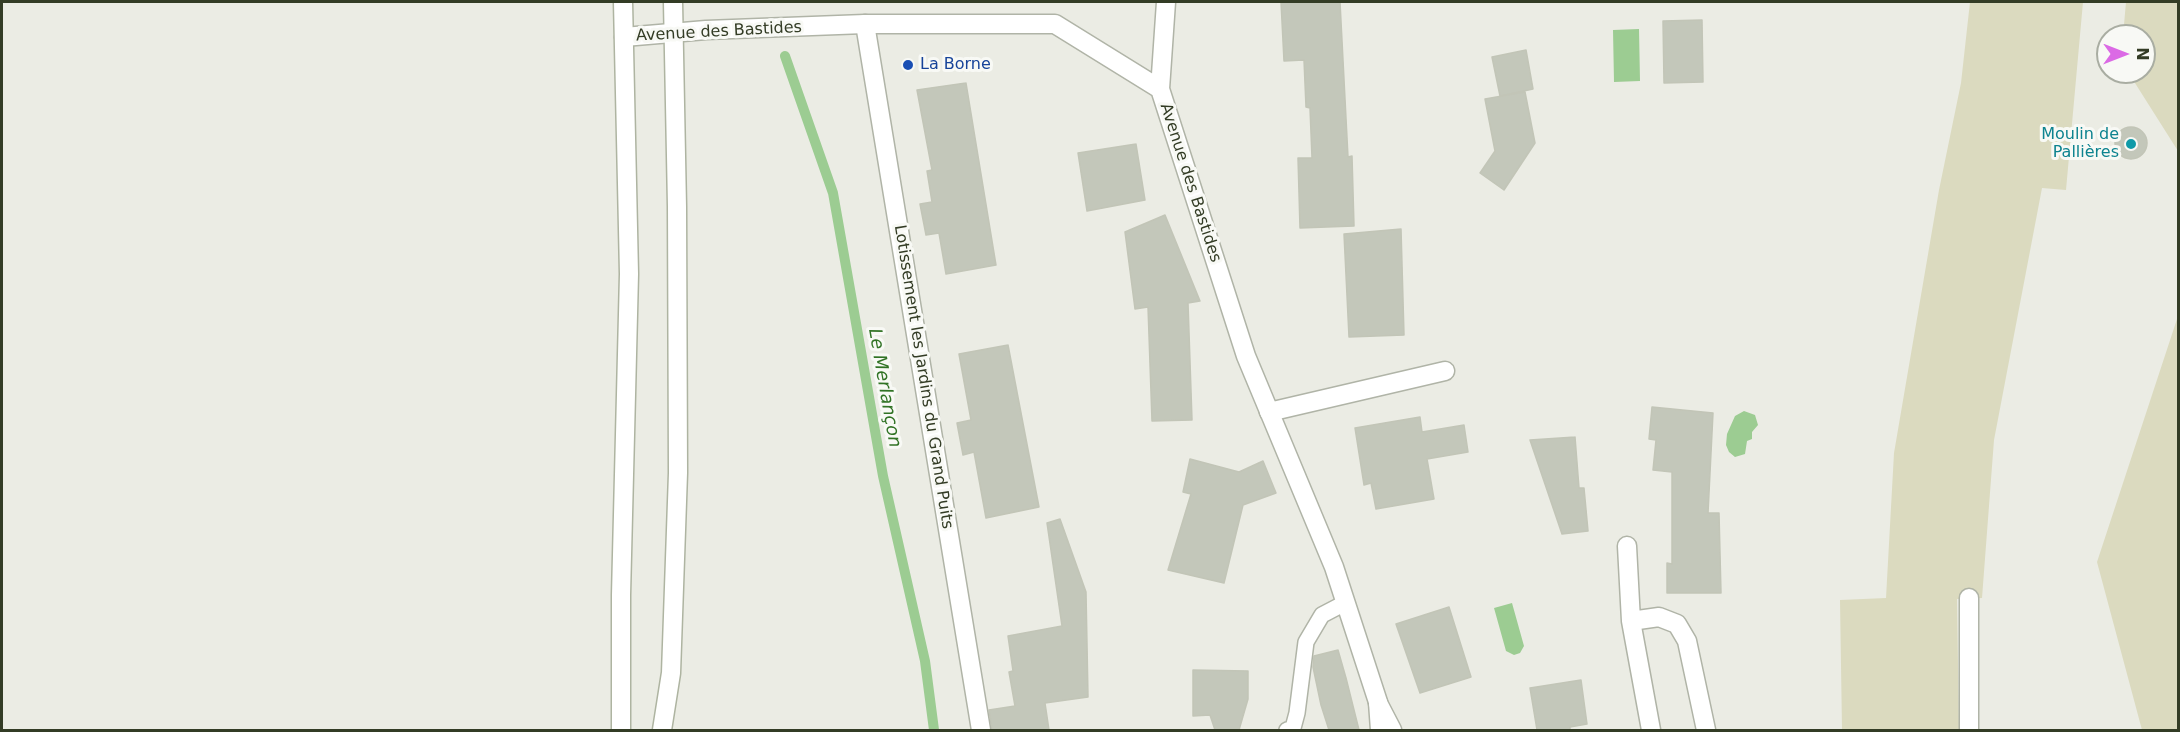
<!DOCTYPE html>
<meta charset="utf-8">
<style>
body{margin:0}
#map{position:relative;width:2180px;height:732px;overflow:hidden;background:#ebece4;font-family:"DejaVu Sans",sans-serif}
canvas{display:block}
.frame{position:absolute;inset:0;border:3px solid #333c25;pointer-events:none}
.north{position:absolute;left:2096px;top:24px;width:60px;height:60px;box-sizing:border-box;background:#f8f9f5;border:2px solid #a9ada2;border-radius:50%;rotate:90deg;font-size:16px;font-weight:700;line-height:24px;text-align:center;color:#333c25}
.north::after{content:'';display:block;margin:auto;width:21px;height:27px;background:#db6ae5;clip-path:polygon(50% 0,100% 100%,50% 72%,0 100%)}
</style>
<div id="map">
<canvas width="2180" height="732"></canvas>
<div class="frame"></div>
<div class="north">N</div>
</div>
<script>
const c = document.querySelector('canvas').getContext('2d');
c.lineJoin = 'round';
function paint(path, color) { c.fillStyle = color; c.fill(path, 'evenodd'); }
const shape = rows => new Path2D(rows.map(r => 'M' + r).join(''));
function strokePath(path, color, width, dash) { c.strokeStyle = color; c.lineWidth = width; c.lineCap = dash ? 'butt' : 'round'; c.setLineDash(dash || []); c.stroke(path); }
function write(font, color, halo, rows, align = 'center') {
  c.font = font + ' "DejaVu Sans",sans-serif'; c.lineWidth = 6; c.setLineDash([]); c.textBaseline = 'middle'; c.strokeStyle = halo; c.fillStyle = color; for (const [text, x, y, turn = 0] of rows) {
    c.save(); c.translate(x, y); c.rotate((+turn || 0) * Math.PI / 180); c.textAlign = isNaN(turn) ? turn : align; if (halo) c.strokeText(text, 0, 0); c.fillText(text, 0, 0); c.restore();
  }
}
const green = shape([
 [1970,2,2083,2,2066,190,2042,188,1994,440,1982,598,1957,599,1959,730,1842,730,1840,600,1886,598,1894,453,1939,190,1961,83],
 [2126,2,2178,2,2178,151,2128,72,2144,72,2144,36,2123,36],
 [2178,316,2178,730,2142,730,2097,562]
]);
const water = shape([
 [1639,29,1640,81,1614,82,1613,30],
 [1744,411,1755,415,1758,425,1752,432,1752,439,1747,441,1745,454,1735,457,1729,452,1726,445,1727,434,1735,416],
 [1512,603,1524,646,1520,653,1514,655,1506,651,1494,608]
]);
const stream = shape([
 [785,56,833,193,883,476,925,661,934,730]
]);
const building = shape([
 [1281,2,1340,2,1348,157,1352,156,1354,226,1300,228,1298,158,1312,158,1310,108,1306,107,1304,60,1284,61,1281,2],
 [1702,20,1703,82,1664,83,1663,21,1702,20],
 [1526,50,1533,89,1500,96,1492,57,1526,50],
 [966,83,996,265,946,274,939,233,926,235,920,204,932,202,927,171,932,170,917,90,966,83],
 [1525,92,1535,143,1504,190,1480,173,1495,151,1485,99,1525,92],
 '2115 143a16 16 0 1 1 32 0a16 16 0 1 1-32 0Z',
 [1136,144,1145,200,1087,211,1078,153,1136,144],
 [1165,215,1200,301,1188,303,1192,420,1152,421,1148,307,1135,309,1125,232,1165,215],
 [1401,229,1404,335,1349,337,1344,234,1401,229],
 [1008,345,1039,507,986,518,974,452,963,455,957,423,971,420,959,354,1008,345],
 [1652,407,1713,413,1708,513,1719,513,1721,593,1667,593,1667,563,1672,564,1672,472,1653,470,1656,440,1649,439,1652,407],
 [1420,417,1422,432,1464,425,1468,452,1427,459,1434,499,1376,509,1371,483,1364,485,1355,428,1420,417],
 [1575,437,1579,488,1584,488,1588,531,1562,534,1530,440,1575,437],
 [1190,459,1239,472,1263,461,1276,493,1243,505,1224,583,1168,570,1191,494,1183,492,1190,459],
 [1060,519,1086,592,1088,697,1045,703,1049,730,992,730,989,710,1015,706,1009,672,1013,671,1008,636,1062,626,1047,523,1060,519],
 [1449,607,1471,677,1420,693,1396,624,1449,607],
 [1338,650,1346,678,1359,730,1329,730,1321,705,1313,667,1314,656,1338,650],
 [1193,670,1248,671,1248,699,1239,730,1215,730,1210,715,1193,716,1193,670],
 [1581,680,1587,724,1570,727,1570,730,1537,730,1530,688,1581,680]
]);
const service = shape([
 [1287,730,1293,728,1297,713,1306,642,1322,615,1345,603]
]);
const minor = shape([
 [865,24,981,730],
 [1269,412,1445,371],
 [1627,546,1631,621,1651,730],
 [1969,598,1969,730],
 [1631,621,1659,617,1677,624,1687,641,1706,730],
 [1378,703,1392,730]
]);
const tertiary = shape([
 [624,37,706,30,865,24,1055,24,1160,89,1246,356,1334,567,1378,702,1380,730],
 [1160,89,1166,2]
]);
const secondary = shape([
 [621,730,621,595,629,274,623,2],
 [662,730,671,673,678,473,677,207,673,2]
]);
const markers = [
 [908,65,6,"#1a4fb4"],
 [2131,144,6,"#0f9aa8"]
];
const streetNames = [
 ["Avenue des Bastides",719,32,-3],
 ["Avenue des Bastides",1190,183,72],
 ["Lotissement les Jardins du Grand Puits",923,377,81]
];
const transitNames = [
 ["La Borne",920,65]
];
const cultureNames = [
 ["Moulin de",2119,135],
 ["Pallières",2119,153]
];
const waterNames = [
 ["Le Merlançon",884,388,80]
];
paint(green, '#dbdabf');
paint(water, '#9ccc92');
strokePath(stream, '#9ccc92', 10);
paint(building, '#c3c7ba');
strokePath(building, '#c2c5b7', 1.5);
strokePath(service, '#b0b4a7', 18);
strokePath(minor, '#b0b4a7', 21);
strokePath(tertiary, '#b0b4a7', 21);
strokePath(secondary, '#aeb4a1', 21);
strokePath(service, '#fff', 15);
strokePath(minor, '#fff', 18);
strokePath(tertiary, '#fff', 18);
strokePath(secondary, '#fff', 18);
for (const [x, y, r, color] of markers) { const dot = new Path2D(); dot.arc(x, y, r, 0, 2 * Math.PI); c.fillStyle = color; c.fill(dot); strokePath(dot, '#f8f9f5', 2); }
write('16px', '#333c25', '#f8f9f5', streetNames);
write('16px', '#164399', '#f8f9f5', transitNames, 'left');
write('16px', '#0d838f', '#f8f9f5', cultureNames, 'right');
write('italic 18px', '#317325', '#f8f9f5', waterNames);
</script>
